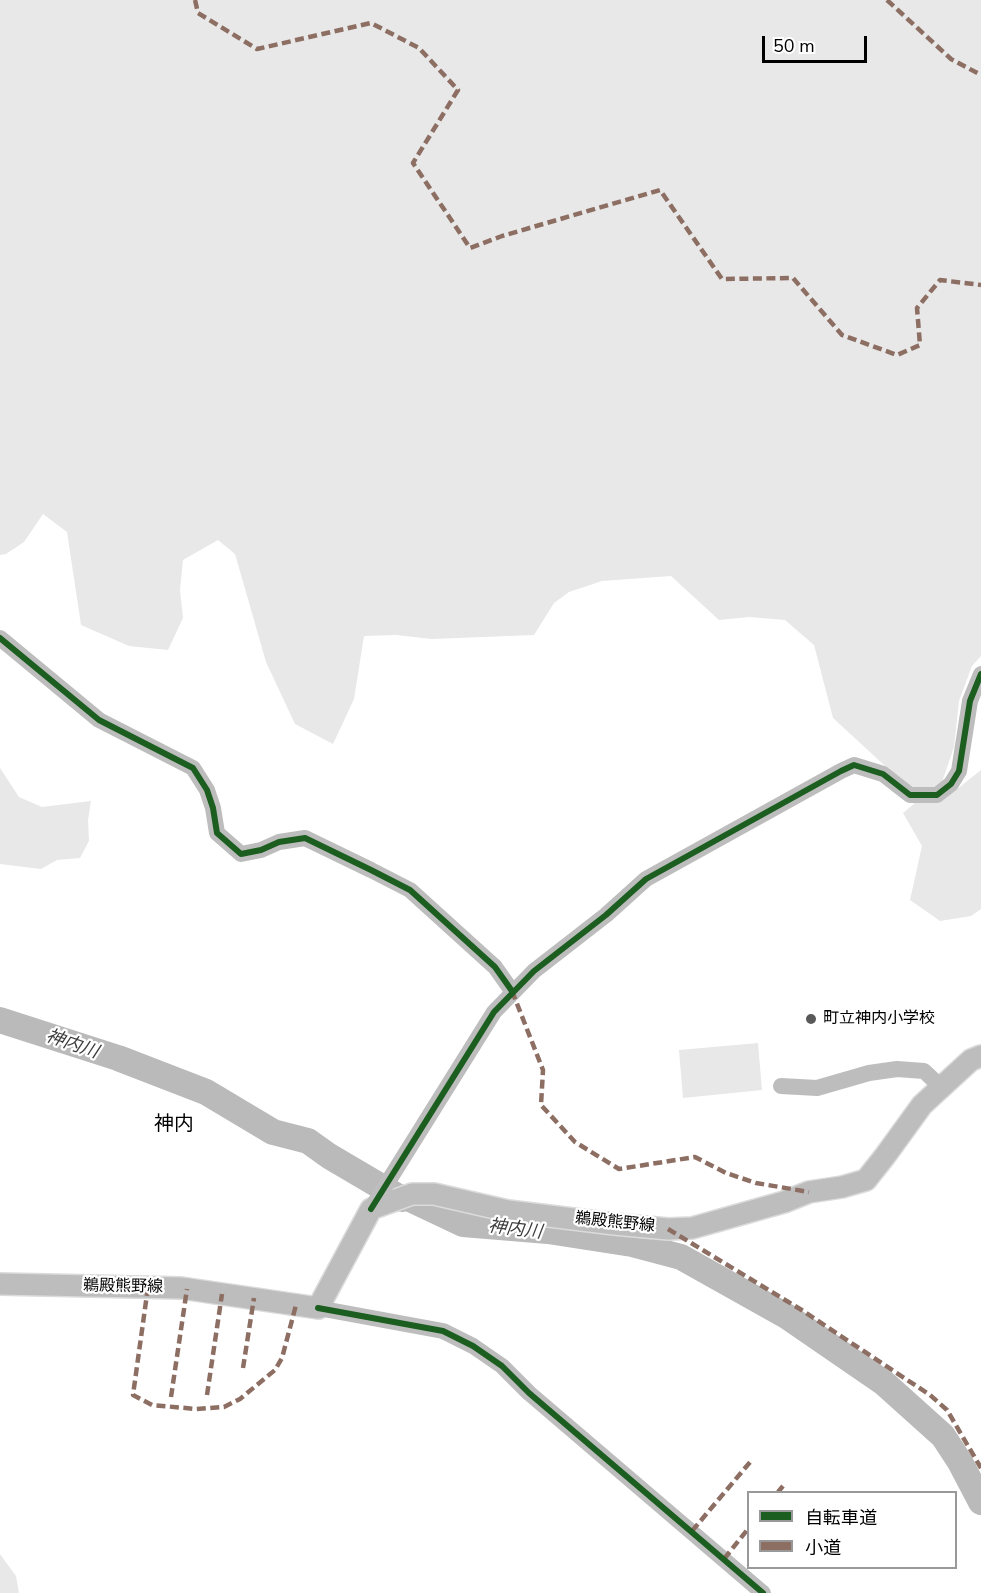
<!DOCTYPE html>
<meta charset="utf-8">
<style>
body{margin:0}
#map{position:relative;width:981px;height:1593px;overflow:hidden;background:#fff;font-family:"Nunito Sans","Noto Sans JP",sans-serif}
canvas{display:block}
.legend{position:absolute;left:747px;top:1491px;width:210px;height:78px;box-sizing:border-box;background:#fff;border:2px solid #999;margin:0;padding:8px 10px;list-style:none;font-size:18px;color:#000}
.legend li{display:flex;align-items:center;gap:12px;height:30px}
.legend b{width:30px;border:2px solid #999}
.scale{position:absolute;left:762px;top:36px;width:105px;height:27px;box-sizing:border-box;border:3px solid #000;border-top:0;padding-left:8px;font-size:18px;line-height:21px;white-space:nowrap;color:#000;-webkit-text-stroke:4px #fff;paint-order:stroke}
</style>
<div id="map">
<canvas width="981" height="1593"></canvas>
<ul class="legend">
<li><b style="height:8px;background:#1b5e20"></b>自転車道</li>
<li><b style="height:8px;background:#8d6e63"></b>小道</li>
</ul>
<div class="scale">50 m</div>
</div>
<script>
const c = document.querySelector('canvas').getContext('2d');
c.lineJoin = 'round';
function paint(path, color) { c.fillStyle = color; c.fill(path, 'evenodd'); }
const shape = rows => new Path2D(rows.map(r => 'M' + r).join(''));
function strokePath(path, color, width, dash) { c.strokeStyle = color; c.lineWidth = width; c.lineCap = dash ? 'butt' : 'round'; c.setLineDash(dash || []); c.stroke(path); }
function write(font, color, halo, rows, align = 'center') {
  c.font = font + ' "Nunito Sans","Noto Sans JP",sans-serif'; c.lineWidth = 4.5; c.setLineDash([]); c.textBaseline = 'middle'; c.strokeStyle = halo; c.fillStyle = color; for (const [text, x, y, turn = 0] of rows) {
    c.save(); c.translate(x, y); c.rotate((+turn || 0) * Math.PI / 180); c.textAlign = isNaN(turn) ? turn : align; if (halo) c.strokeText(text, 0, 0); c.fillText(text, 0, 0); c.restore();
  }
}
const green = shape([
 [0,0,981,0,981,656,972,666,959,701,954,747,941,785,929,788,909,788,833,718,814,645,785,620,749,617,719,620,671,576,602,581,569,592,554,603,534,635,432,639,396,635,364,636,354,699,333,744,295,724,266,662,235,554,218,540,183,560,180,590,183,618,168,650,129,646,81,625,67,532,43,514,24,542,6,554,0,555],
 [0,768,19,797,42,807,91,801,88,820,89,841,80,858,57,860,41,869,0,864],
 [981,770,981,909,971,916,940,921,910,900,922,846,903,813,915,803,942,801],
 [758,1043,762,1090,683,1098,679,1050],
 [0,1554,16,1576,19,1593,0,1593]
]);
const river = shape([
 [0,1020,118,1058,206,1092,273,1132,308,1141,329,1156,402,1199,408,1198,463,1224,548,1231,632,1244,681,1257,788,1317,884,1383,943,1436,960,1462,981,1502]
]);
const minor = shape([
 [0,638,99,720,193,768,207,790,213,808,217,833,241,854,261,850,279,842,305,838,371,870,410,890,495,967,512,991],
 [781,1086,817,1088,869,1073,897,1069,924,1071,941,1087],
 [371,1209,494,1012,534,971,606,915,646,879,841,771,854,765,883,774,910,795,937,795,951,784,959,771,970,701,981,674],
 [318,1308,443,1331,473,1346,502,1366,529,1393,763,1593]
]);
const major = shape([
 [0,1284,181,1288,318,1308,371,1209,412,1194,434,1194,508,1211,614,1224,668,1229,692,1228,784,1202,809,1192,842,1187,866,1180,885,1156,922,1105,971,1060,981,1056]
]);
const quiet = shape([
 [195,0,198,13,257,49,371,23,419,48,458,90,413,163,470,248,502,236,660,190,722,279,793,278,842,335,897,355,920,345,917,308,940,280,981,285],
 [887,0,951,59,981,75],
 [512,991,543,1070,541,1105,575,1142,619,1169,695,1157,726,1173,756,1183,809,1192],
 [668,1229,800,1309,930,1395,947,1410,981,1468],
 [148,1287,133,1395,152,1405,196,1409,224,1407,240,1399,275,1370,282,1358,296,1305],
 [243,1368,254,1298],
 [207,1395,222,1294],
 [171,1397,187,1289],
 [778,1492,783,1486],
 [692,1531,751,1461],
 [724,1559,748,1529]
]);
const cycleway = shape([
 [0,638,99,720,193,768,207,790,213,808,217,833,241,854,261,850,279,842,305,838,371,870,410,890,495,967,512,991],
 [371,1209,494,1012,534,971,606,915,646,879,841,771,854,765,883,774,910,795,937,795,951,784,959,771,970,701,981,674],
 [318,1308,443,1331,473,1346,502,1366,529,1393,763,1593]
]);
const markers = [
 [811,1019,6,"#595959"]
];
const poiNames = [
 ["町立神内小学校",823,1019]
];
const streetNames = [
 ["鵜殿熊野線",615,1223,6],
 ["鵜殿熊野線",123,1287,1]
];
const waterNames = [
 ["神内川",72,1045,19],
 ["神内川",515,1230,7]
];
const quarterNames = [
 ["神内",174,1125]
];
paint(green, '#e8e8e8');
strokePath(river, '#bababa', 26);
strokePath(major, '#dbdbdb', 24);
strokePath(minor, '#bdbdbd', 16);
strokePath(major, '#bdbdbd', 21);
strokePath(quiet, '#8d6e63', 4.5, [9, 4.5]);
strokePath(cycleway, '#1b5e20', 6);
for (const [x, y, r, color] of markers) { const dot = new Path2D(); dot.arc(x, y, r, 0, 2 * Math.PI); c.fillStyle = color; c.fill(dot); strokePath(dot, '#fff', 2); }
write('16px', '#000', '#fff', poiNames, 'left');
write('16px', '#000', '#fff', streetNames);
write('italic 18px', '#3d3d3d', '#fff', waterNames);
write('20px', '#000', '#fff', quarterNames);
</script>
